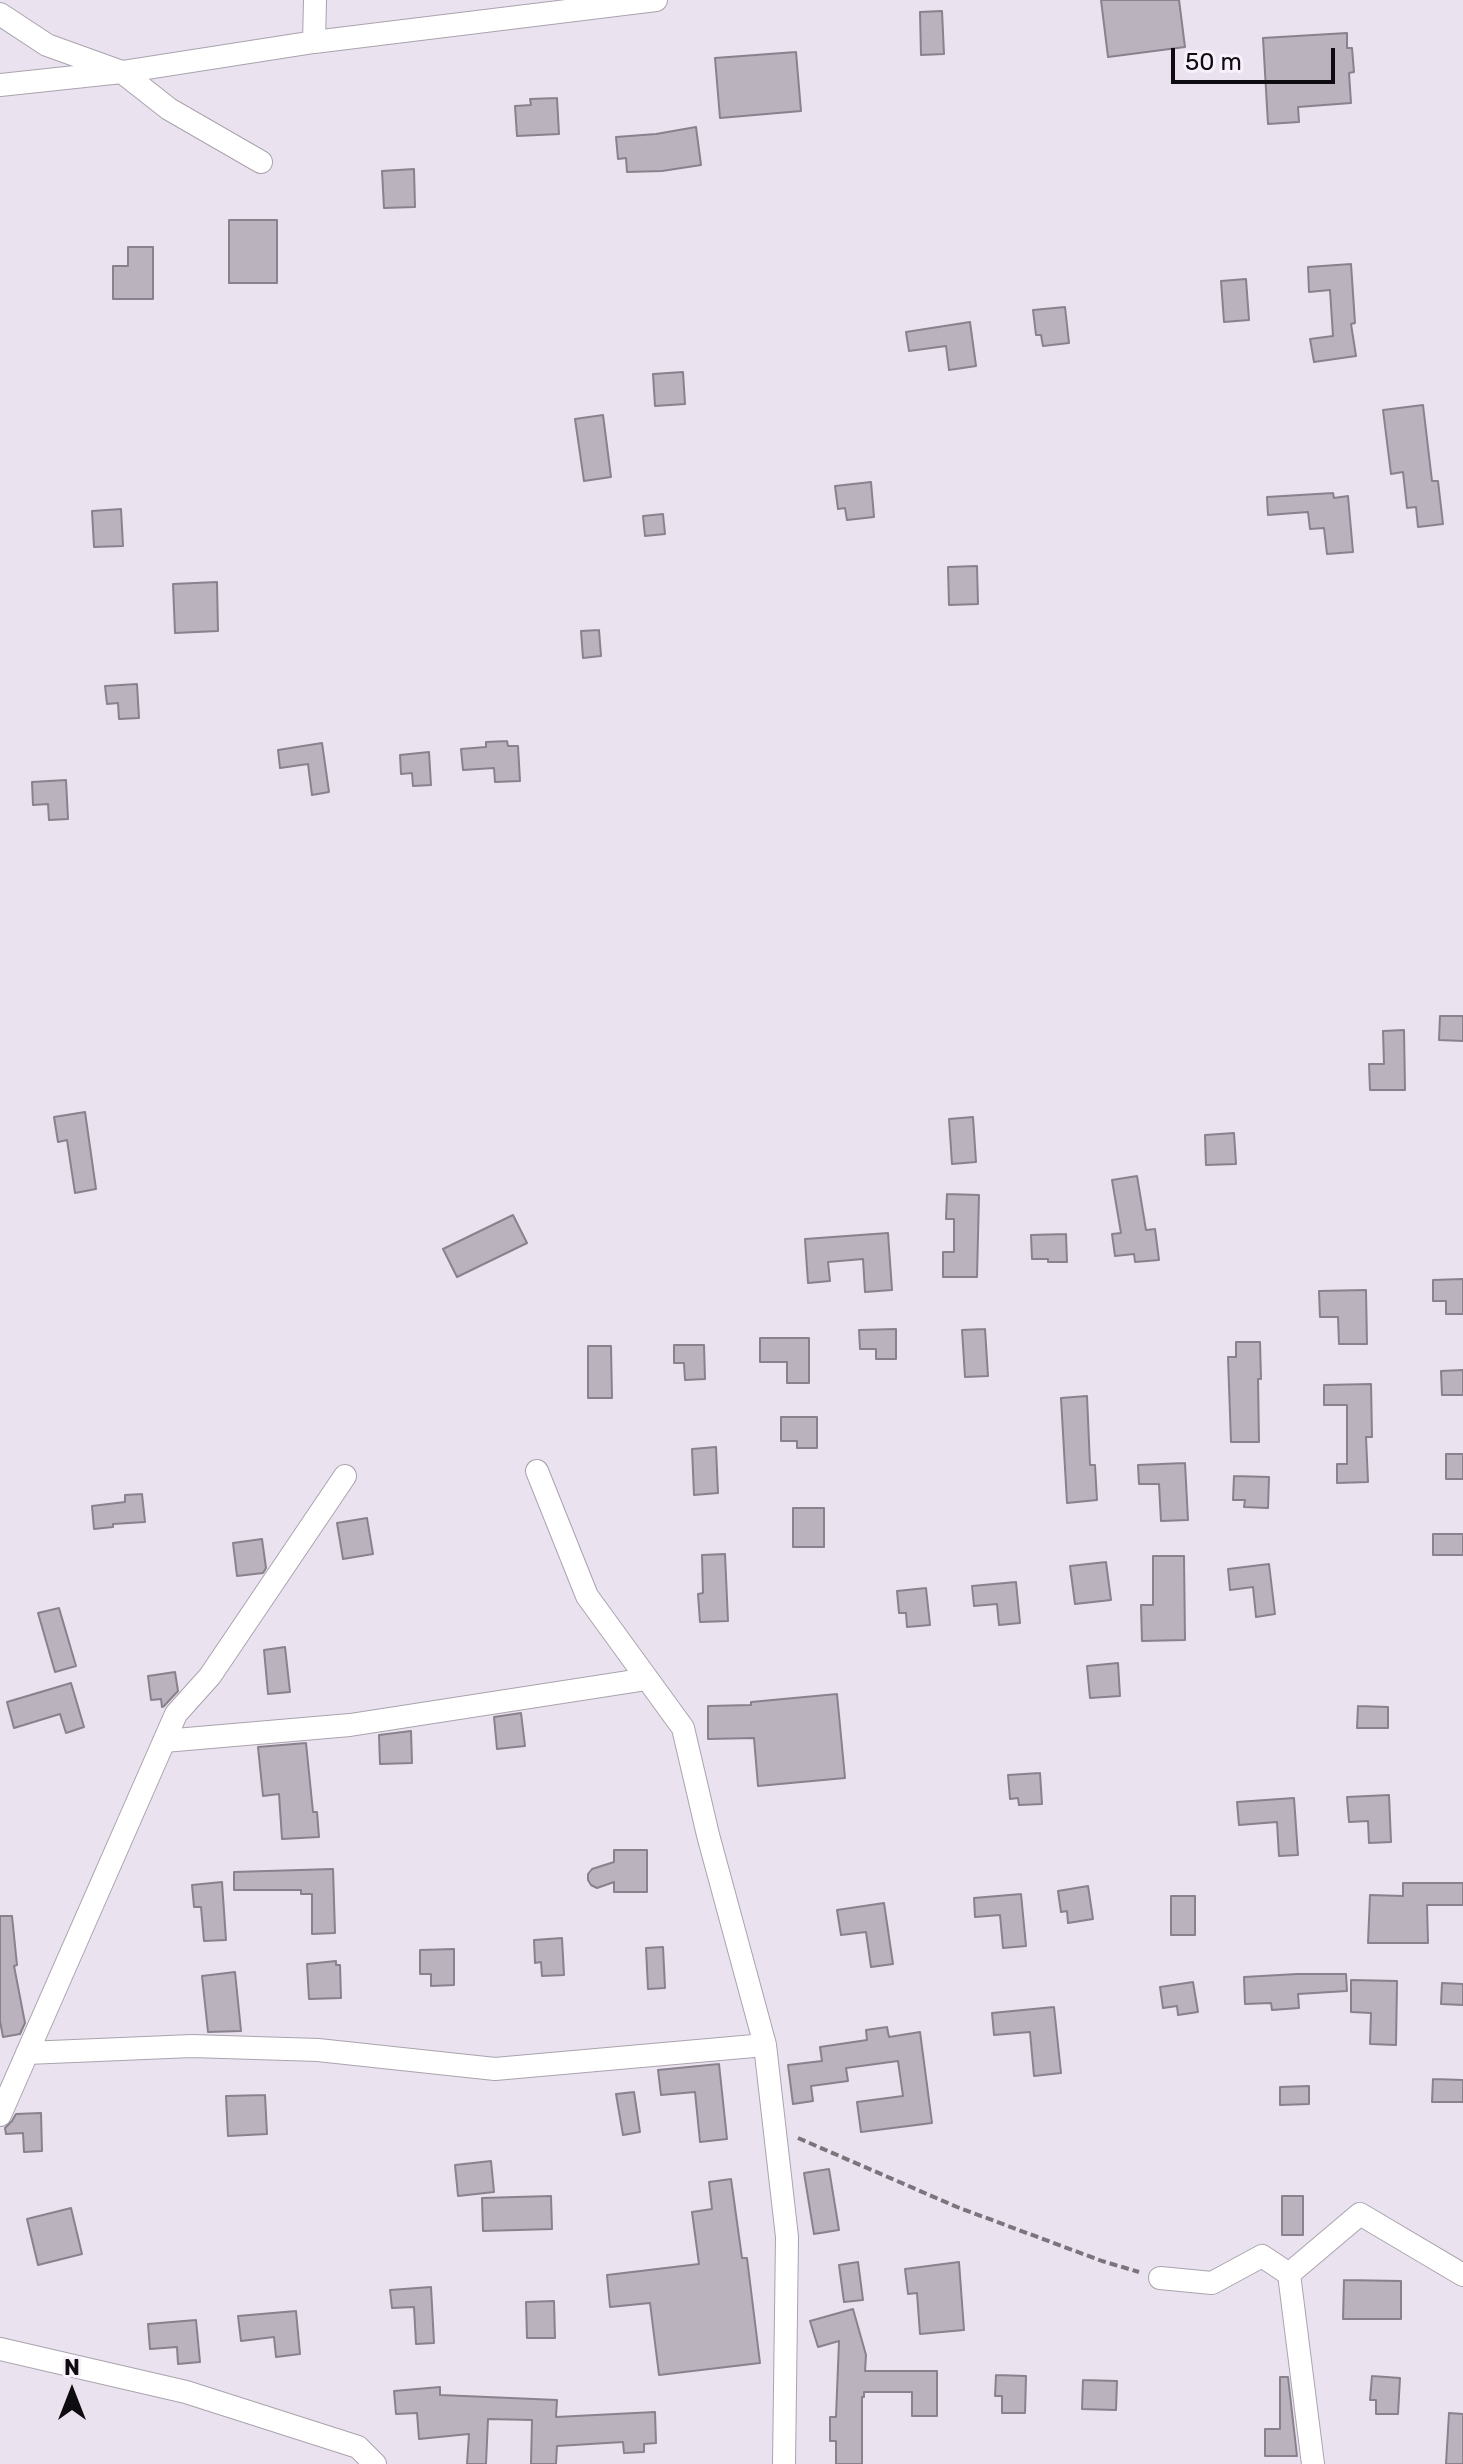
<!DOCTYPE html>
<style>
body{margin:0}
#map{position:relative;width:1463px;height:2464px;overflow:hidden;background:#eae2ee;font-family:Rubik,sans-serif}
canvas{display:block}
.north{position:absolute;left:32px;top:2352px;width:80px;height:80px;-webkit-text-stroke:6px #f8f0fb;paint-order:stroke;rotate:0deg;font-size:22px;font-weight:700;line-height:32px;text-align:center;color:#0e0c10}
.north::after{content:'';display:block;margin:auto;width:28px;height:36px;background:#0e0c10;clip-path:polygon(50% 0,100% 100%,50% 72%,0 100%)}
.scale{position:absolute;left:1171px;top:48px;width:164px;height:36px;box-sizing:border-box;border:4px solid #0e0c10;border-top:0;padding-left:10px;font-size:24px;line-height:28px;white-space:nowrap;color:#0e0c10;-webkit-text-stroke:6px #f8f0fb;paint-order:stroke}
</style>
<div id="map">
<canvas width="1463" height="2464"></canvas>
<div class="north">N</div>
<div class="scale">50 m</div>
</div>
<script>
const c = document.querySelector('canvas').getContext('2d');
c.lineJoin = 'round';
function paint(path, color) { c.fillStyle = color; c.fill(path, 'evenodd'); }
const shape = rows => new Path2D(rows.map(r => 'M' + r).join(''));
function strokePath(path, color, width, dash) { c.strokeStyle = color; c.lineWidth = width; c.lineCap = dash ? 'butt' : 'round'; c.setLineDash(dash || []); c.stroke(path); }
const building = shape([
 [1101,0,1179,0,1185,47,1108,57,1101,0],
 [942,11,944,54,921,55,920,12,942,11],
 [1347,33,1347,48,1352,48,1354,72,1349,73,1351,103,1298,107,1299,122,1268,124,1263,38,1347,33],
 [796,52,801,111,720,118,715,58,796,52],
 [557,98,559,134,517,136,515,106,531,105,530,99,557,98],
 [696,127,701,165,662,171,627,172,626,158,618,159,616,137,656,134,696,127],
 [414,169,415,207,384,208,382,171,414,169],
 [229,220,277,220,277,283,229,283,229,220],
 [128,247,153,247,153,299,113,299,113,266,128,266,128,247],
 [1351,264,1355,323,1351,324,1356,356,1314,362,1310,339,1333,336,1330,290,1309,292,1308,267,1351,264],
 [1246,279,1249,320,1224,322,1221,281,1246,279],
 [1065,307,1069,343,1043,346,1041,335,1036,335,1033,310,1065,307],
 [970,322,976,366,949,370,946,346,909,351,906,332,970,322],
 [683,372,685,404,655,406,653,374,683,372],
 [1423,405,1432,481,1438,481,1443,524,1418,527,1416,507,1407,508,1403,472,1391,474,1383,410,1423,405],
 [603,415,611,477,584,481,575,419,603,415],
 [871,482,874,517,847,520,845,508,838,509,835,486,871,482],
 [1333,493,1334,498,1348,496,1353,552,1327,554,1324,528,1310,529,1308,512,1268,515,1267,497,1333,493],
 [121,509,123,546,94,547,92,511,121,509],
 [663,514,665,534,645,536,643,516,663,514],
 [977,566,978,604,949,605,948,567,977,566],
 [217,582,218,631,175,633,173,584,217,582],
 [599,630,601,656,583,658,581,631,599,630],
 [137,684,139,718,119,719,118,703,107,704,105,686,137,684],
 [507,741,508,746,518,746,520,781,495,782,494,768,463,770,461,749,486,747,486,742,507,741],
 [322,743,329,792,312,795,308,764,280,768,278,750,322,743],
 [429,752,431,785,413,786,412,773,401,774,400,755,429,752],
 [66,780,68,819,49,820,48,804,33,805,32,782,66,780],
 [1440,1016,1463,1016,1463,1041,1439,1040,1440,1016],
 [1404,1030,1405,1090,1370,1090,1369,1064,1384,1064,1383,1031,1404,1030],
 [85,1112,96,1189,75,1193,67,1140,58,1142,54,1117,85,1112],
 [973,1117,976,1162,952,1164,949,1119,973,1117],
 [1234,1133,1236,1164,1206,1165,1205,1135,1234,1133],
 [1137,1176,1146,1230,1155,1229,1159,1260,1135,1262,1134,1254,1115,1256,1112,1234,1121,1233,1112,1180,1137,1176],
 [947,1194,979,1195,977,1277,943,1277,943,1252,954,1252,954,1219,946,1219,947,1194],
 [513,1215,527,1243,457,1277,443,1249,513,1215],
 [888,1233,892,1290,865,1292,863,1259,828,1262,830,1281,808,1283,805,1239,888,1233],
 [1066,1234,1067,1262,1048,1262,1048,1259,1032,1259,1031,1235,1066,1234],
 [1463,1279,1463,1314,1446,1314,1446,1301,1433,1301,1433,1280,1463,1279],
 [1366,1290,1367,1344,1339,1344,1338,1317,1320,1317,1319,1291,1366,1290],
 [896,1329,896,1359,876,1359,876,1349,860,1349,859,1330,896,1329],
 [985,1329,988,1376,965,1377,962,1330,985,1329],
 [760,1338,809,1338,809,1383,787,1383,787,1362,760,1362,760,1338],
 [1236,1342,1260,1342,1261,1379,1258,1379,1259,1442,1231,1442,1228,1357,1236,1357,1236,1342],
 [674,1345,704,1345,705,1379,685,1380,684,1363,674,1363,674,1345],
 [588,1346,611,1346,612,1398,588,1398,588,1346],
 [1463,1370,1463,1395,1442,1395,1441,1371,1463,1370],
 [1371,1384,1372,1437,1366,1437,1368,1482,1337,1483,1337,1464,1347,1464,1347,1405,1324,1405,1324,1385,1371,1384],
 [1087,1396,1090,1465,1095,1465,1097,1500,1067,1503,1061,1398,1087,1396],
 [781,1417,817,1417,817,1448,797,1448,797,1441,781,1441,781,1417],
 [716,1447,718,1493,694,1495,692,1449,716,1447],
 [1446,1454,1463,1454,1463,1479,1446,1479,1446,1454],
 [1185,1463,1188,1520,1161,1521,1159,1484,1139,1484,1138,1465,1185,1463],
 [1234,1476,1269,1477,1268,1508,1244,1507,1245,1500,1233,1500,1234,1476],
 [142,1494,145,1522,113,1524,113,1527,94,1529,92,1506,125,1502,125,1495,142,1494],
 [793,1508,824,1508,824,1547,793,1547,793,1508],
 [367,1518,373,1554,343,1559,337,1523,367,1518],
 [1433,1534,1463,1534,1463,1555,1433,1555,1433,1534],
 [262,1539,266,1568,263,1573,237,1576,233,1543,262,1539],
 [725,1554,728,1621,700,1622,698,1594,703,1593,702,1555,725,1554],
 [1153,1556,1184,1556,1185,1640,1142,1641,1141,1605,1153,1605,1153,1556],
 [1106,1562,1111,1600,1075,1604,1070,1566,1106,1562],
 [1269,1564,1275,1614,1256,1617,1253,1587,1230,1590,1228,1569,1269,1564],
 [1016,1582,1020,1623,999,1625,997,1604,974,1606,972,1586,1016,1582],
 [926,1588,930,1625,907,1627,906,1613,899,1613,897,1591,926,1588],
 [59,1608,76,1666,55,1672,38,1613,59,1608],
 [285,1647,290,1692,268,1694,264,1650,285,1647],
 [1118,1663,1120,1696,1090,1698,1087,1666,1118,1663],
 [175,1672,178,1691,164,1706,162,1707,161,1699,151,1700,148,1676,175,1672],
 [71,1683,84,1727,66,1733,60,1714,14,1728,7,1702,71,1683],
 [837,1694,845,1778,758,1786,754,1738,708,1739,708,1706,751,1705,751,1702,837,1694],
 [1358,1706,1388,1707,1388,1728,1357,1728,1358,1706],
 [521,1713,525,1746,497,1749,494,1717,521,1713],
 [411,1731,412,1763,380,1764,379,1735,411,1731],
 [306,1743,313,1812,317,1812,319,1837,282,1839,279,1794,263,1796,258,1747,306,1743],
 [1040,1773,1042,1804,1019,1805,1018,1798,1010,1799,1008,1775,1040,1773],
 [1389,1795,1391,1842,1369,1843,1368,1821,1349,1822,1347,1797,1389,1795],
 [1294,1798,1298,1855,1279,1856,1277,1822,1239,1825,1237,1802,1294,1798],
 [614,1850,647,1850,647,1892,614,1892,614,1882,597,1888,591,1885,588,1880,588,1874,592,1869,614,1862,614,1850],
 [333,1869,335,1933,312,1934,312,1894,301,1894,301,1890,234,1890,234,1872,333,1869],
 [222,1882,226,1940,204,1941,201,1907,194,1907,192,1885,222,1882],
 [1403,1883,1463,1883,1463,1905,1427,1905,1428,1943,1368,1943,1370,1895,1403,1896,1403,1883],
 [1088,1886,1093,1919,1068,1923,1067,1911,1061,1912,1058,1891,1088,1886],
 [1021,1894,1026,1946,1003,1948,1000,1915,975,1917,974,1898,1021,1894],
 [1171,1896,1195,1896,1195,1935,1171,1935,1171,1896],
 [884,1903,893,1964,871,1967,866,1932,841,1935,837,1910,884,1903],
 [0,1916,12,1916,17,1965,14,1966,25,2023,20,2034,3,2037,0,2021,0,1916],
 [562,1938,564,1975,542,1976,541,1962,535,1963,534,1940,562,1938],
 [663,1947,665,1988,648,1989,646,1948,663,1947],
 [454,1949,454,1985,431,1986,431,1974,420,1974,420,1950,454,1949],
 [336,1961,336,1965,340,1965,341,1998,309,1999,307,1964,336,1961],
 [235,1972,241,2031,208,2032,202,1976,235,1972],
 [1297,1974,1346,1974,1347,1991,1298,1994,1299,2008,1272,2010,1271,2003,1245,2004,1244,1977,1297,1974],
 [1351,1980,1397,1981,1396,2045,1370,2044,1371,2013,1351,2012,1351,1980],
 [1193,1982,1198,2012,1178,2015,1177,2006,1163,2008,1160,1987,1193,1982],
 [1442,1983,1463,1984,1463,2005,1441,2004,1442,1983],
 [1054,2007,1061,2073,1034,2076,1030,2032,994,2035,992,2013,1054,2007],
 [887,2027,889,2037,920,2032,932,2123,861,2132,857,2102,903,2096,898,2061,846,2068,848,2081,811,2086,813,2101,793,2104,788,2065,822,2061,820,2047,867,2040,866,2030,887,2027],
 [719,2064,727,2139,700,2142,695,2092,661,2095,658,2070,719,2064],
 [1433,2079,1463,2080,1463,2102,1432,2102,1433,2079],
 [1309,2086,1309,2104,1280,2105,1280,2087,1309,2086],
 [634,2092,640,2132,623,2135,616,2094,634,2092],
 [265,2095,267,2134,228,2136,226,2096,265,2095],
 [41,2113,42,2151,24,2152,23,2133,6,2134,5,2128,12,2121,16,2114,41,2113],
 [491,2161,494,2192,458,2196,455,2165,491,2161],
 [829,2169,839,2230,814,2234,804,2173,829,2169],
 [731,2179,742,2258,747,2258,760,2363,659,2375,650,2303,610,2307,607,2275,699,2264,692,2212,712,2209,709,2182,731,2179],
 [551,2196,552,2229,483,2231,482,2198,551,2196],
 [1282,2196,1303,2196,1303,2235,1282,2235,1282,2196],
 [71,2208,82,2254,38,2265,27,2219,71,2208],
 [858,2262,863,2300,844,2302,839,2265,858,2262],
 [959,2262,964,2330,920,2334,917,2293,908,2294,905,2269,959,2262],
 [1344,2280,1401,2281,1401,2319,1343,2319,1344,2280],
 [431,2287,434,2343,416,2344,414,2307,392,2308,390,2290,431,2287],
 [554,2301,555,2338,527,2338,526,2302,554,2301],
 [853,2309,866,2355,865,2371,937,2371,937,2416,912,2416,912,2392,864,2392,864,2397,862,2397,862,2464,836,2464,836,2441,830,2441,830,2417,836,2417,839,2341,818,2347,810,2321,853,2309],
 [296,2311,300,2354,276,2357,274,2337,241,2341,238,2316,296,2311],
 [196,2320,200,2362,178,2364,177,2347,150,2349,148,2324,196,2320],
 [996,2375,1026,2376,1025,2413,1002,2413,1002,2396,995,2396,996,2375],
 [1372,2376,1400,2378,1398,2414,1376,2414,1376,2400,1370,2400,1372,2376],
 [1280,2377,1288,2377,1297,2456,1265,2456,1265,2429,1280,2429,1280,2377],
 [1083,2380,1117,2381,1116,2410,1082,2409,1083,2380],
 [440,2387,440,2395,557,2400,556,2417,655,2412,656,2443,644,2444,644,2452,624,2453,623,2442,557,2446,556,2464,531,2464,532,2420,488,2419,486,2464,467,2464,469,2434,419,2439,417,2413,396,2414,394,2391,440,2387],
 [1449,2413,1463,2414,1463,2464,1446,2464,1449,2413]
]);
const path = shape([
 [798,2138,957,2207,1102,2261,1139,2272]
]);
const minor = shape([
 [0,14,47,45,122,72,314,42,656,0],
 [314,42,315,0],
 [0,85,122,72,169,109,261,162],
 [537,1471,587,1596,683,1728,708,1835,765,2045,787,2237,784,2464],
 [164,1741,350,1725,647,1679],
 [27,2053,192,2046,318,2050,495,2069,765,2045],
 [0,2115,176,1714,210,1676,345,1476],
 [1289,2274,1360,2214,1463,2275],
 [1160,2278,1212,2283,1262,2256,1289,2274,1313,2464],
 [0,2349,186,2392,358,2447,375,2464]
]);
paint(building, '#bab3be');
strokePath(building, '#89828c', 2);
strokePath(minor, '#aaa3ae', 24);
strokePath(path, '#7a757d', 4, [8, 4]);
strokePath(minor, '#fff', 22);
</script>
